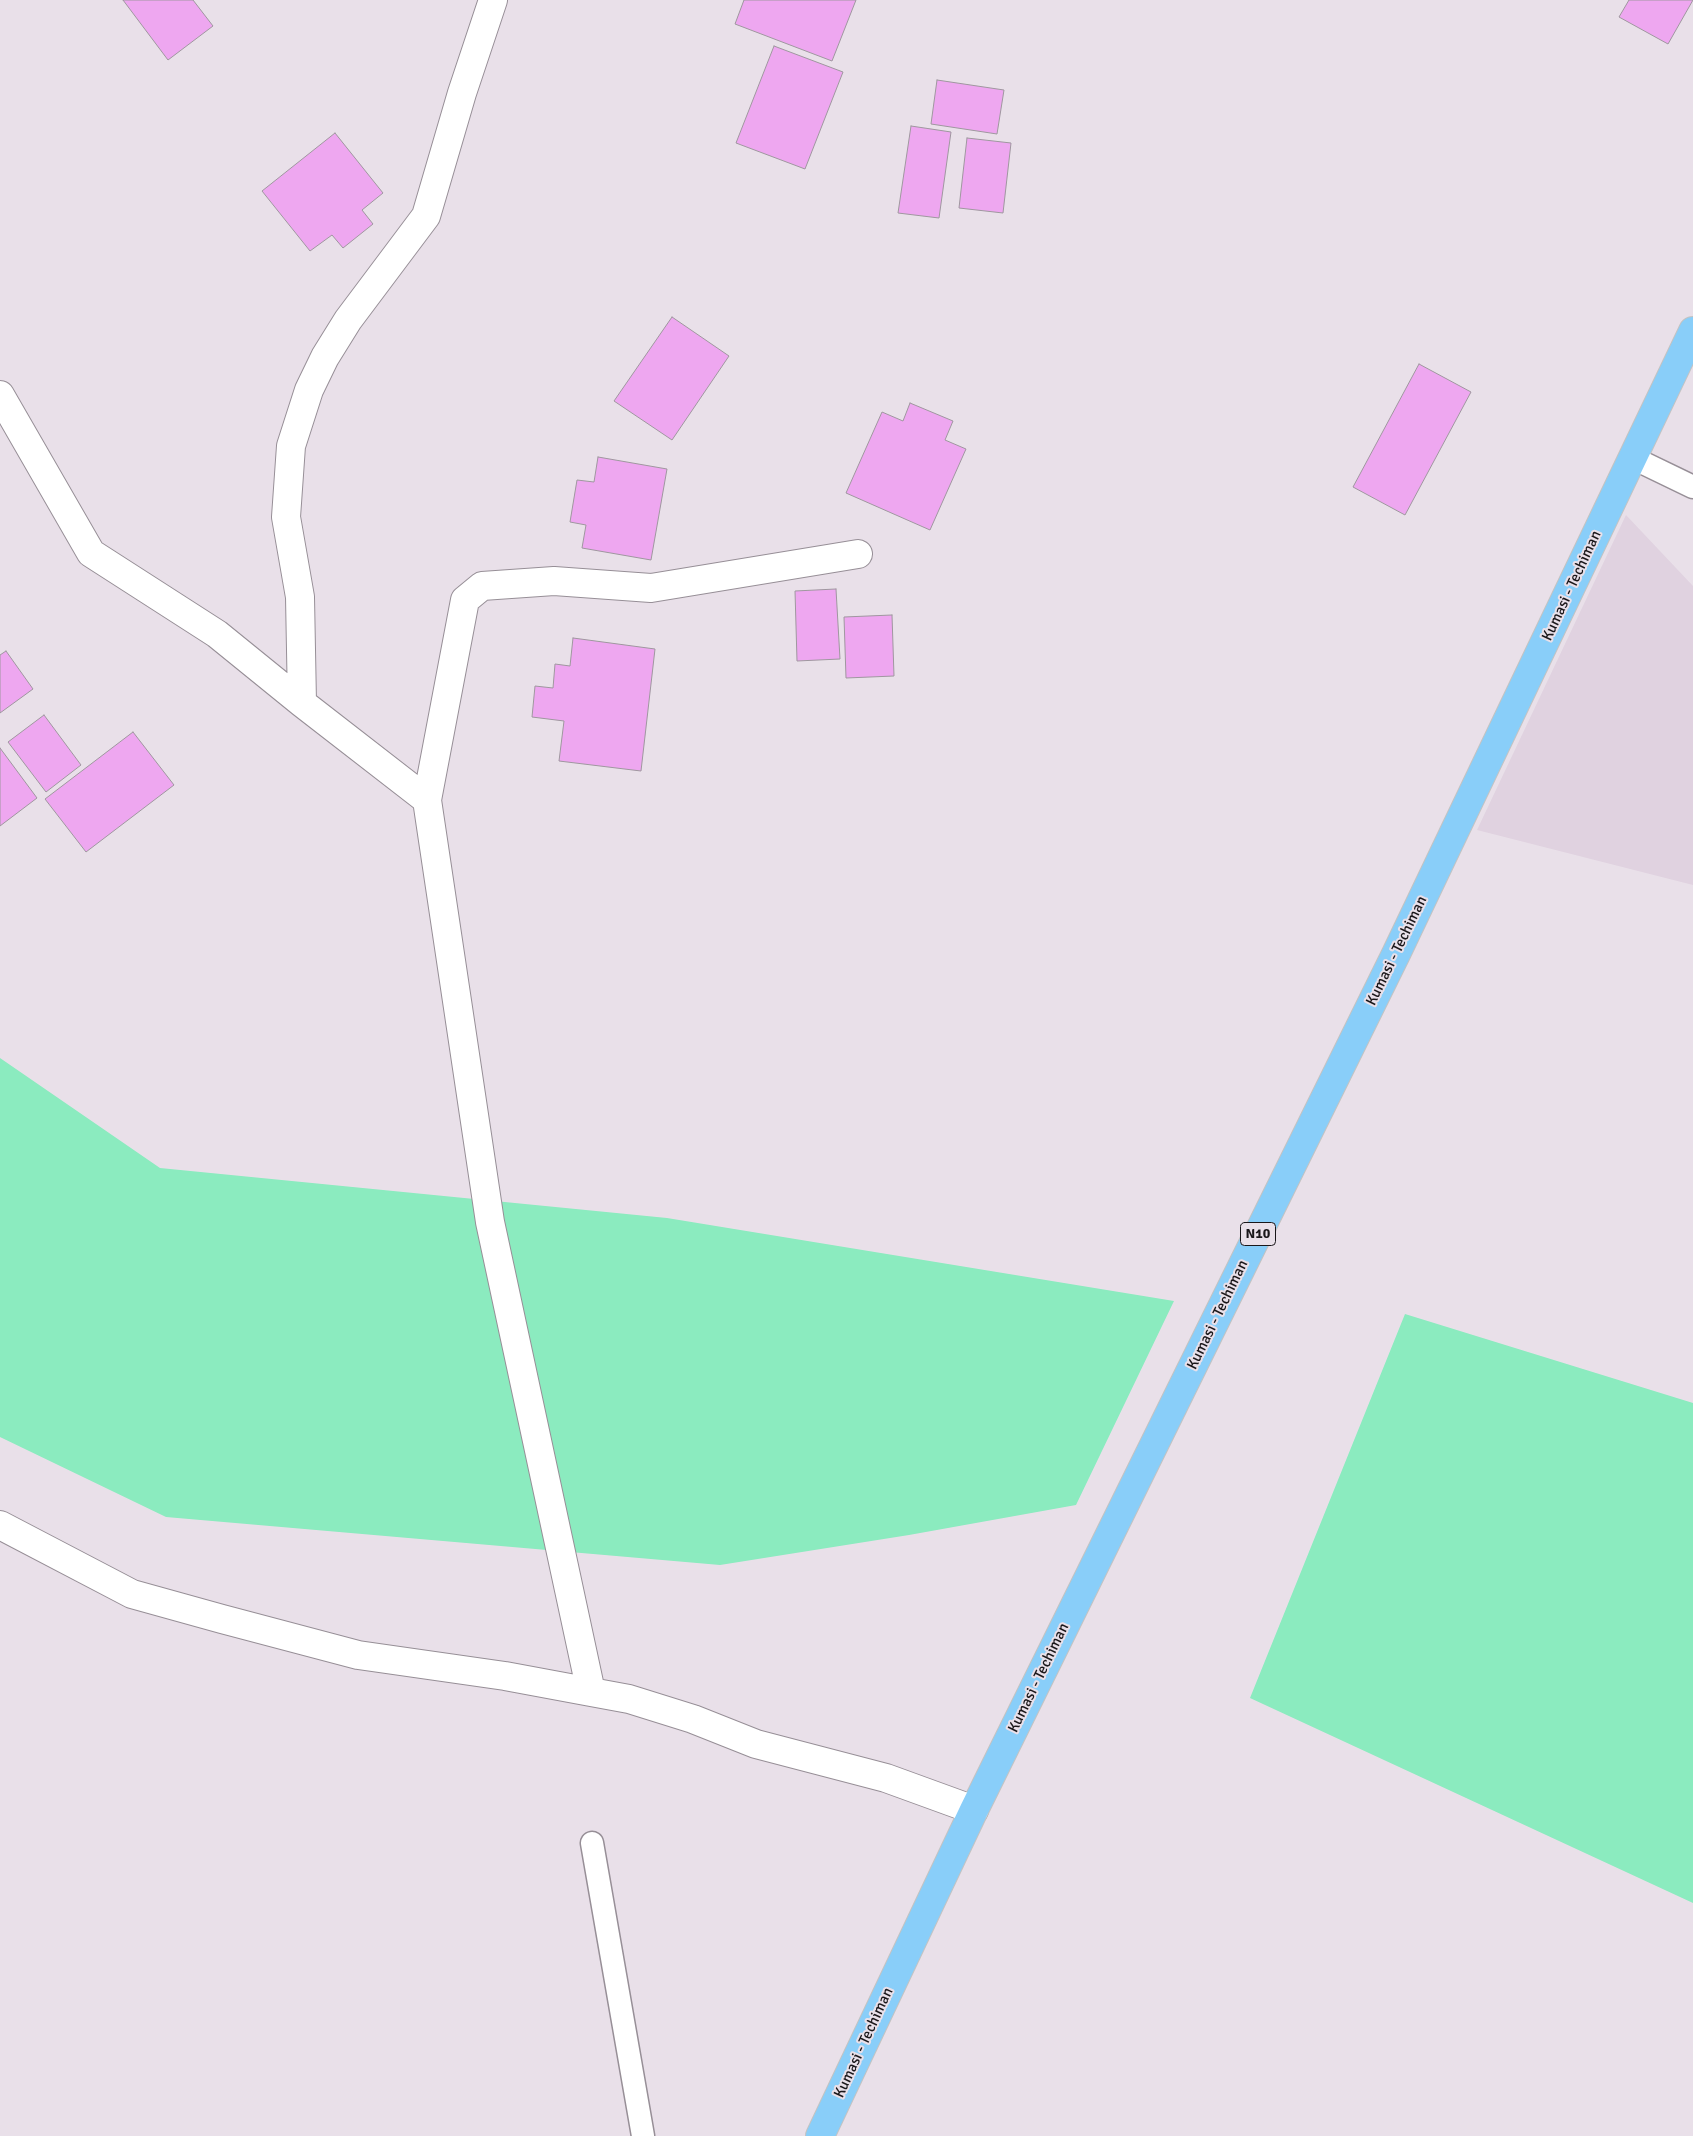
<!DOCTYPE html>
<style>
body{margin:0}
canvas{display:block;background:#e9e0e9}
</style>
<canvas width="1693" height="2136"></canvas>
<script>
const c = document.querySelector('canvas').getContext('2d');
c.lineJoin = 'round';
function paint(path, color) { c.fillStyle = color; c.fill(path, 'evenodd'); }
const shape = rows => new Path2D(rows.map(r => 'M' + r).join(''));
function strokePath(path, color, width, dash) { c.strokeStyle = color; c.lineWidth = width; c.lineCap = dash ? 'butt' : 'round'; c.setLineDash(dash || []); c.stroke(path); }
function write(font, color, halo, rows, align = 'center') {
  c.font = font + ' Signika,sans-serif'; c.lineWidth = 4; c.setLineDash([]); c.textBaseline = 'middle'; c.strokeStyle = halo; c.fillStyle = color; for (const [text, x, y, turn = 0] of rows) {
    c.save(); c.translate(x, y); c.rotate((+turn || 0) * Math.PI / 180); c.textAlign = isNaN(turn) ? turn : align; if (halo) c.strokeText(text, 0, 0); c.fillText(text, 0, 0); c.restore();
  }
}
const built = shape([
 [1626,515,1693,586,1693,885,1477,830]
]);
const green = shape([
 [0,1058,160,1168,667,1218,1174,1301,1076,1505,909,1535,720,1565,166,1517,0,1437],
 [1405,1314,1693,1403,1693,1903,1250,1698]
]);
const building = shape([
 [123,0,193,0,213,26,168,60,123,0],
 [744,0,856,0,832,61,735,24,744,0],
 [1629,0,1693,0,1668,44,1619,17,1629,0],
 [774,46,843,72,805,169,736,143,774,46],
 [937,80,1004,90,997,134,931,124,937,80],
 [911,126,951,132,939,218,898,213,911,126],
 [335,133,383,193,362,210,373,224,343,248,332,235,310,251,262,191,335,133],
 [967,138,1011,143,1003,213,959,208,967,138],
 [672,317,729,356,672,440,614,401,672,317],
 [1419,364,1471,392,1405,515,1353,487,1419,364],
 [910,403,953,421,945,440,966,449,930,530,846,493,882,412,903,421,910,403],
 [598,457,667,469,651,560,582,548,586,525,570,522,577,480,594,482,598,457],
 [836,589,840,659,797,661,795,591,836,589],
 [892,615,894,676,846,678,844,617,892,615],
 [573,638,655,649,641,771,559,761,564,721,532,717,535,686,553,688,555,664,570,666,573,638],
 [6,651,33,689,0,713,0,655,6,651],
 [44,715,81,765,46,792,8,742,44,715],
 [133,732,174,785,86,852,45,799,133,732],
 [0,748,37,798,0,826,0,748]
]);
const lane = shape([
 [1633,458,1693,487],
 [592,1843,643,2136]
]);
const street = shape([
 [0,395,91,553,217,634,302,703,427,800,490,1222,591,1692,629,1699,693,1719,756,1744,886,1778,974,1810],
 [302,703,300,597,286,517,291,446,309,390,325,357,348,320,426,216,462,93,493,0],
 [427,800,465,600,482,586,554,581,651,588,858,554],
 [0,1525,132,1594,222,1619,358,1655,505,1676,591,1692]
]);
const highway = shape([
 [820,2136,974,1810,1396,954,1693,331]
]);
const shields = [
 [1258,1234,35]
];
const shieldNames = [
 ["N10",1258,1234]
];
const streetNames = [
 ["Kumasi - Techiman",1572,586,-65],
 ["Kumasi - Techiman",1397,951,-64],
 ["Kumasi - Techiman",1218,1315,-64],
 ["Kumasi - Techiman",1039,1678,-64],
 ["Kumasi - Techiman",864,2043,-65]
];
paint(built, '#e0d2e0');
paint(green, '#8bebbf');
paint(building, '#eea7f0');
strokePath(building, '#9f979f', 1);
strokePath(lane, '#978f97', 25);
strokePath(street, '#978f97', 30);
strokePath(highway, '#c3c3c3', 30);
strokePath(lane, '#fff', 22);
strokePath(street, '#fff', 28);
strokePath(highway, '#89cef9', 28);
for (const [x, y, w] of shields) { const box = new Path2D(); box.roundRect(x - w / 2, y - 11.5, w, 23, 4); c.fillStyle = '#e9e0e9'; c.fill(box); strokePath(box, '#1a171a', 1); }
write('bold 14px', '#1a171a', null, shieldNames);
write('15px', '#1a171a', '#e9e0e9', streetNames);
</script>
